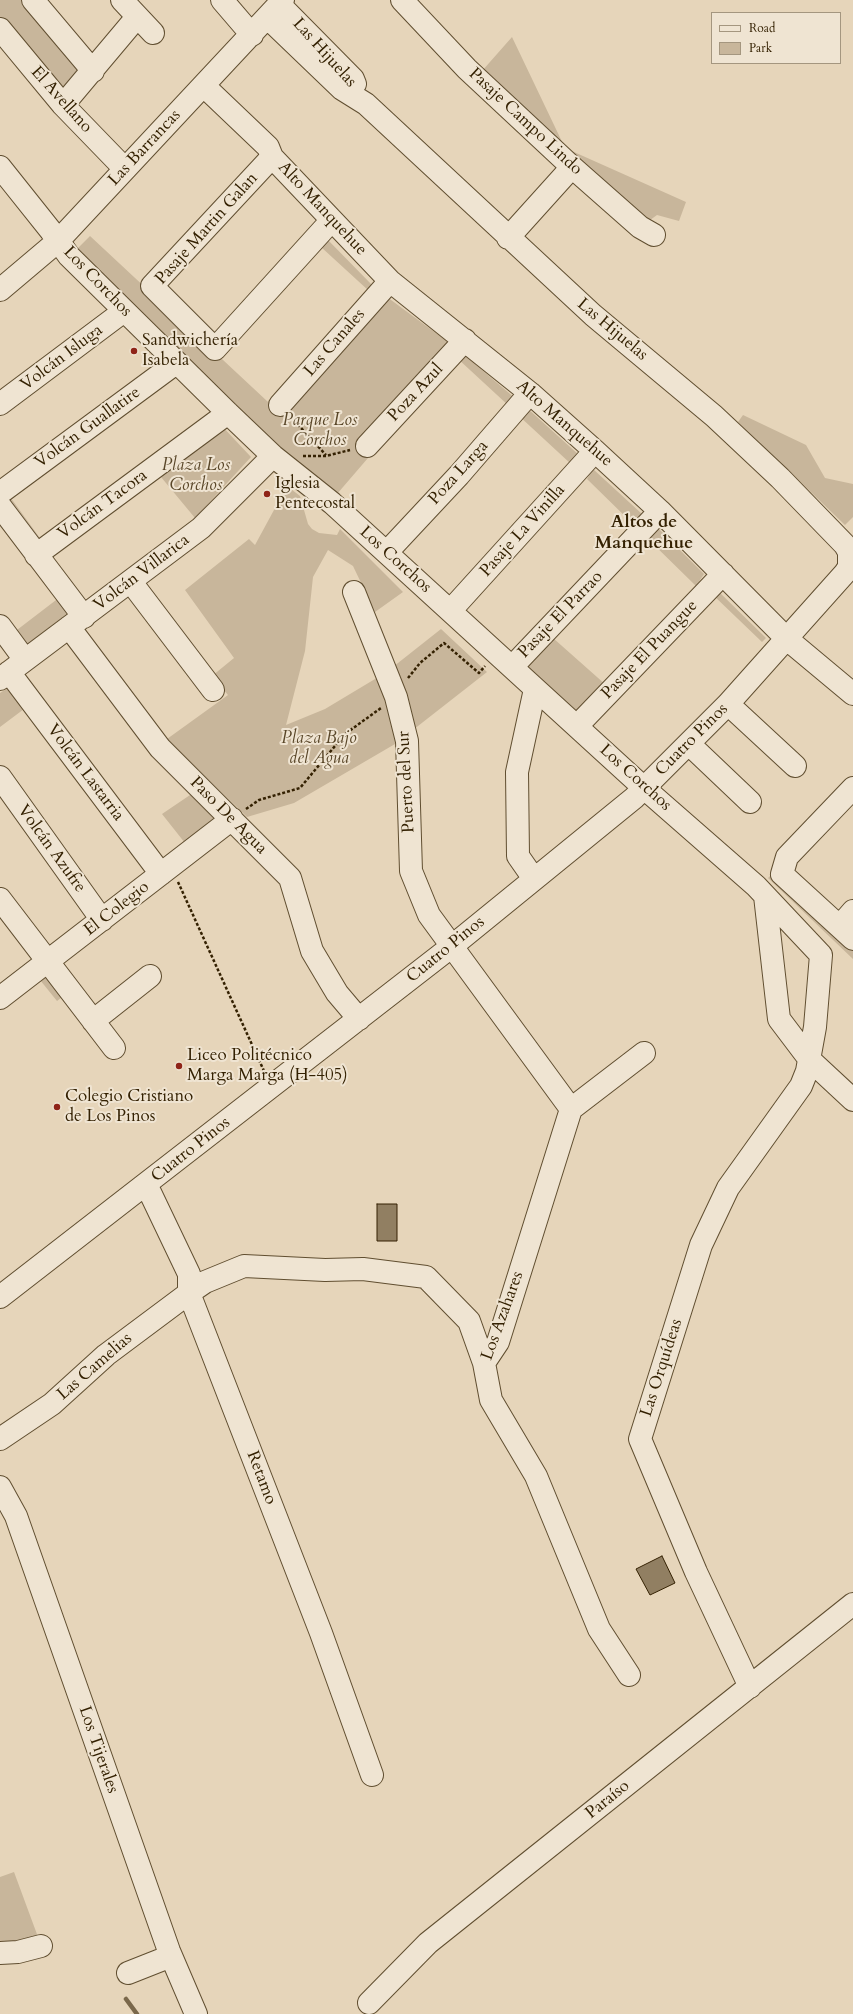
<!DOCTYPE html>
<meta charset="utf-8">
<style>
body{margin:0}
#map{position:relative;width:853px;height:2014px;overflow:hidden;background:#e6d5ba;font-family:Cardo,serif}
canvas{display:block}
.legend{position:absolute;left:711px;top:12px;width:130px;height:52px;box-sizing:border-box;background:#efe4d2;border:1px solid #a4967f;margin:0;padding:5px 7px;list-style:none;font-size:12px;color:#342102}
.legend li{display:flex;align-items:center;gap:8px;height:20px}
.legend b{width:20px;border:1px solid #a4967f}
</style>
<div id="map">
<canvas width="853" height="2014"></canvas>
<ul class="legend">
<li><b style="height:5px;background:#efe4d2"></b>Road</li>
<li><b style="height:11px;background:#c8b69b"></b>Park</li>
</ul>
</div>
<script>
const c = document.querySelector('canvas').getContext('2d');
c.lineJoin = 'round';
function paint(path, color) { c.fillStyle = color; c.fill(path, 'evenodd'); }
const shape = rows => new Path2D(rows.map(r => 'M' + r).join(''));
function strokePath(path, color, width, dash) { c.strokeStyle = color; c.lineWidth = width; c.lineCap = dash ? 'butt' : 'round'; c.setLineDash(dash || []); c.stroke(path); }
function write(font, color, halo, rows, align = 'center') {
  c.font = font + ' Cardo,serif'; c.lineWidth = 4; c.setLineDash([]); c.textBaseline = 'middle'; c.strokeStyle = halo; c.fillStyle = color; for (const [text, x, y, turn = 0] of rows) {
    c.save(); c.translate(x, y); c.rotate((+turn || 0) * Math.PI / 180); c.textAlign = isNaN(turn) ? turn : align; if (halo) c.strokeText(text, 0, 0); c.fillText(text, 0, 0); c.restore();
  }
}
const green = shape([
 [0,0,22,0,83,77,63,101,0,24],
 [512,37,565,148,686,202,679,221,657,215,646,223,565,148,482,71],
 [90,236,282,415,387,297,448,342,355,447,368,458,337,494,281,449,77,249],
 [326,238,372,285,369,291,321,247],
 [462,353,516,399,509,406,457,358],
 [526,407,579,455,571,464,518,415],
 [743,415,806,445,825,478,853,484,853,517,845,525,738,422],
 [220,424,251,457,195,518,156,471],
 [593,469,642,514,634,525,587,479],
 [287,486,300,496,308,524,312,529,319,533,337,535,340,529,403,592,375,612,353,566,328,550,313,577,305,651,286,725,325,709,375,679,398,663,441,629,487,672,395,744,294,803,247,817,167,739,228,695,212,676,234,658,185,590,249,539,255,545],
 [8,494,42,541,37,544,3,498],
 [657,527,704,574,696,586,646,537],
 [716,589,766,638,762,642,712,594],
 [60,597,69,612,24,647,13,633],
 [553,638,606,685,580,715,527,666],
 [12,685,28,706,0,727,0,693],
 [193,793,216,816,213,822,185,843,162,814],
 [775,871,853,945,853,959,768,878],
 [48,973,66,994,57,1001,40,980],
 [14,1872,38,1937,0,1944,0,1877]
]);
const stream = shape([
 [126,1999,137,2014]
]);
const building = shape([
 [377,1204,397,1204,397,1241,377,1241,377,1204],
 [662,1556,675,1583,650,1595,636,1569,662,1556]
]);
const path = shape([
 [291,417,326,455],
 [303,456,326,456,350,450],
 [408,678,420,663,444,643,479,673,485,666],
 [246,809,259,800,300,788,345,734,381,708],
 [178,882,264,1071]
]);
const minor = shape([
 [33,0,93,71],
 [122,0,153,33],
 [222,0,252,35],
 [402,0,467,69,572,167,640,227,654,235],
 [279,4,353,79,355,84],
 [0,29,63,105,125,169],
 [204,86,268,147,272,157,390,281,530,393,595,451,660,511,787,639,853,694],
 [63,105,137,17],
 [272,157,152,286,215,349,331,221],
 [0,167,51,231,69,256,228,413,273,456,332,503,644,788,756,886,821,955,815,1027,807,1071,801,1086,728,1188,701,1245,640,1439,696,1572,750,1687],
 [508,238,572,167],
 [0,290,58,241,283,0],
 [0,404,124,311],
 [280,405,390,281],
 [367,446,465,340],
 [0,493,176,363],
 [0,506,84,617],
 [387,552,459,475,530,393],
 [36,555,228,413],
 [131,582,213,690],
 [354,592,396,697,407,741,411,871,429,915,571,1109],
 [451,610,595,451],
 [0,626,25,660],
 [69,627,160,748,290,878,312,951,337,993,359,1019],
 [512,667,660,511],
 [9,672,161,874],
 [0,679,201,528,273,456],
 [728,704,795,766],
 [577,726,723,574],
 [689,744,750,802],
 [0,777,102,920],
 [853,788,787,857,782,874,853,939],
 [534,879,518,856,517,772,535,689],
 [765,896,779,1019,810,1060,853,1100],
 [0,899,114,1048],
 [840,926,853,911],
 [0,998,232,819],
 [93,1021,150,976],
 [571,1109,644,1053],
 [146,1184,189,1274,189,1293,321,1633,372,1775],
 [0,1297,451,947,634,798,728,704,845,573,849,567,849,552,845,545,780,478,714,416,593,315,366,104,342,89,267,17],
 [484,1363,498,1342,571,1109],
 [0,1439,52,1404,106,1355,189,1293,205,1282,244,1266,325,1270,363,1269,426,1277,469,1321,484,1363,491,1400,536,1476,599,1629,629,1675],
 [0,1487,16,1516,169,1951,196,2014],
 [0,1953,18,1952,41,1946],
 [128,1973,171,1956],
 [369,2003,428,1943,853,1604]
]);
const markers = [
 [134,351,4,"#8f2418"],
 [267,494,4,"#8f2418"],
 [179,1066,4,"#8f2418"],
 [57,1107,4,"#8f2418"]
];
const streetNames = [
 ["Las Hijuelas",324,53,48],
 ["El Avellano",61,100,48],
 ["Pasaje Campo Lindo",525,122,43],
 ["Las Barrancas",145,148,-47],
 ["Alto Manquehue",322,209,47],
 ["Pasaje Martin Galan",207,229,-48],
 ["Los Corchos",97,282,46],
 ["Las Hijuelas",612,330,40],
 ["Las Canales",335,343,-49],
 ["Volcán Isluga",62,358,-37],
 ["Poza Azul",416,393,-47],
 ["Alto Manquehue",564,424,41],
 ["Volcán Guallatire",88,428,-36],
 ["Poza Larga",459,473,-48],
 ["Volcán Tacora",103,505,-36],
 ["Pasaje La Vinilla",523,531,-48],
 ["Los Corchos",395,560,42],
 ["Volcán Villarica",142,573,-37],
 ["Pasaje El Parrao",561,615,-46],
 ["Pasaje El Puangue",650,650,-46],
 ["Cuatro Pinos",692,740,-45],
 ["Volcán Lastarria",85,773,53],
 ["Los Corchos",635,778,42],
 ["Puerto del Sur",407,782,-93],
 ["Paso De Agua",228,816,45],
 ["Volcán Azufre",51,849,54],
 ["El Colegio",117,909,-38],
 ["Cuatro Pinos",446,950,-39],
 ["Cuatro Pinos",191,1150,-38],
 ["Los Azahares",503,1316,-70],
 ["Las Camelias",95,1367,-41],
 ["Las Orquídeas",662,1368,-72],
 ["Retamo",261,1478,69],
 ["Los Tijerales",98,1750,71],
 ["Paraíso",608,1800,-39]
];
const poiNames = [
 ["Sandwichería",142,341],
 ["Isabela",142,361],
 ["Iglesia",275,484],
 ["Pentecostal",275,504],
 ["Liceo Politécnico",187,1056],
 ["Marga Marga (H-405)",187,1076],
 ["Colegio Cristiano",65,1097],
 ["de Los Pinos",65,1117]
];
const parkNames = [
 ["Parque Los",320,421],
 ["Corchos",320,441],
 ["Plaza Los",196,466],
 ["Corchos",196,486],
 ["Plaza Bajo",319,739],
 ["del Agua",319,759]
];
const neighbourhoodNames = [
 ["Altos de",644,523],
 ["Manquehue",644,544]
];
paint(green, '#c8b69b');
strokePath(stream, '#7a684b', 4.5);
paint(building, '#917f62');
strokePath(building, '#342102', 1);
strokePath(minor, '#604e30', 24);
strokePath(path, '#342102', 2.5, [3, 2]);
strokePath(minor, '#efe4d2', 22);
for (const [x, y, r, color] of markers) { const dot = new Path2D(); dot.arc(x, y, r, 0, 2 * Math.PI); c.fillStyle = color; c.fill(dot); strokePath(dot, '#efe4d2', 1.5); }
write('17px', '#342102', '#efe4d2', streetNames);
write('17px', '#342102', '#efe4d2', poiNames, 'left');
write('italic 17px', '#594628', '#efe4d2', parkNames);
write('bold 18px', '#342102', '#efe4d2', neighbourhoodNames);
</script>
